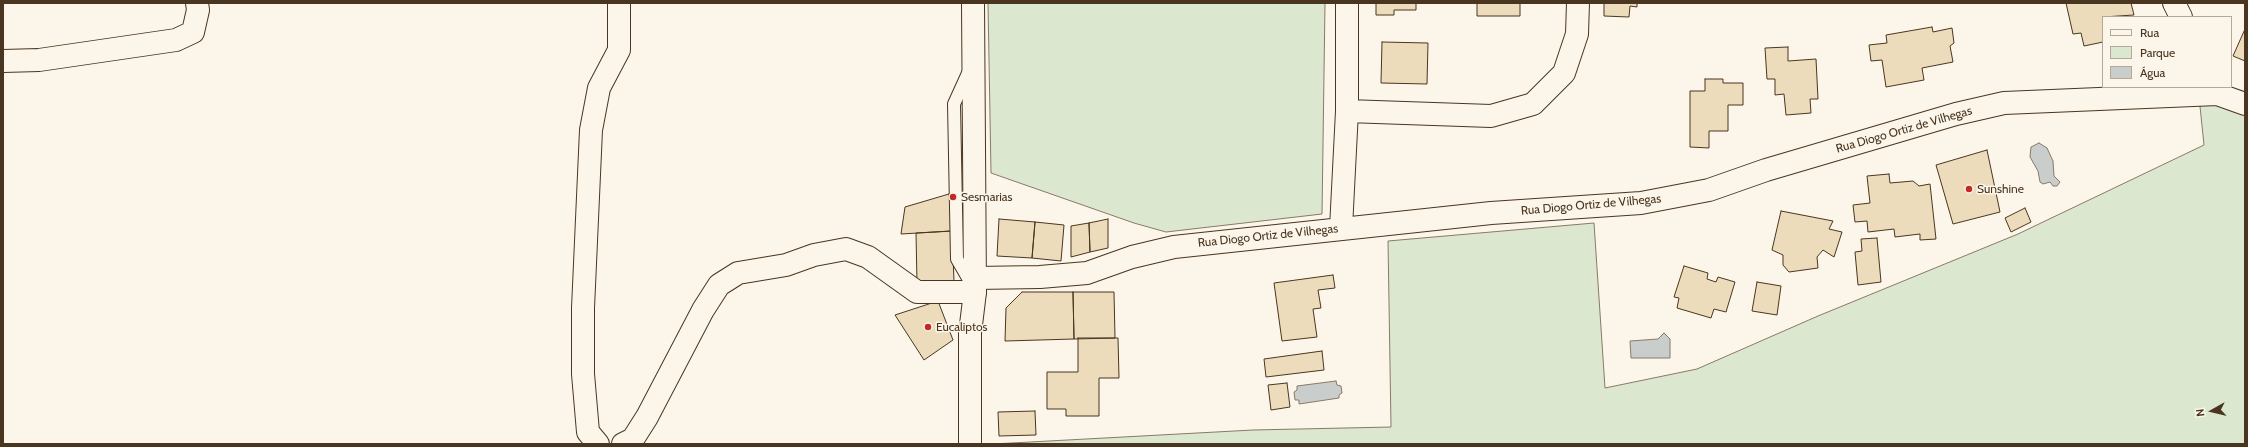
<!DOCTYPE html>
<meta charset="utf-8">
<style>
body{margin:0}
#map{position:relative;width:2248px;height:447px;overflow:hidden;background:#fbf6e9;font-family:Cabin,sans-serif}
canvas{display:block}
.frame{position:absolute;inset:0;border:4px solid #4a3520;pointer-events:none}
.legend{position:absolute;left:2102px;top:16px;width:130px;height:72px;box-sizing:border-box;background:#fbf6e9;border:1px solid #b4a999;margin:0;padding:5px 7px;list-style:none;font-size:12px;color:#4a3520}
.legend li{display:flex;align-items:center;gap:8px;height:20px}
.legend b{width:20px;border:1px solid #b4a999}
.north{position:absolute;left:2192px;top:391px;width:40px;height:40px;-webkit-text-stroke:3px #fbf6e9;paint-order:stroke;rotate:262deg;font-size:11px;font-weight:700;line-height:16px;text-align:center;color:#4a3520}
.north::after{content:'';display:block;margin:auto;width:14px;height:18px;background:#4a3520;clip-path:polygon(50% 0,100% 100%,50% 72%,0 100%)}
</style>
<div id="map">
<canvas width="2248" height="447"></canvas>
<div class="frame"></div>
<ul class="legend">
<li><b style="height:5px;background:#fbf6e9"></b>Rua</li>
<li><b style="height:11px;background:#dce7d0"></b>Parque</li>
<li><b style="height:11px;background:#c9cecd"></b>Água</li>
</ul>
<div class="north">N</div>
</div>
<script>
const c = document.querySelector('canvas').getContext('2d');
c.lineJoin = 'round';
function paint(path, color) { c.fillStyle = color; c.fill(path, 'evenodd'); }
const shape = rows => new Path2D(rows.map(r => 'M' + r).join(''));
function strokePath(path, color, width, dash) { c.strokeStyle = color; c.lineWidth = width; c.lineCap = dash ? 'butt' : 'round'; c.setLineDash(dash || []); c.stroke(path); }
function write(font, color, halo, rows, align = 'center') {
  c.font = font + ' Cabin,sans-serif'; c.lineWidth = 3; c.setLineDash([]); c.textBaseline = 'middle'; c.strokeStyle = halo; c.fillStyle = color; for (const [text, x, y, turn = 0] of rows) {
    c.save(); c.translate(x, y); c.rotate((+turn || 0) * Math.PI / 180); c.textAlign = isNaN(turn) ? turn : align; if (halo) c.strokeText(text, 0, 0); c.fillText(text, 0, 0); c.restore();
  }
}
const green = shape([
 [988,3,1325,3,1322,214,1166,232,1134,223,991,173,988,3],
 [2198,87,2245,97,2245,444,993,444,1253,430,1391,427,1388,241,1594,223,1605,388,1697,369,1818,316,2018,234,2204,145,2198,87]
]);
const water = shape([
 [2039,143,2047,148,2053,161,2054,176,2060,182,2057,186,2053,186,2050,182,2043,184,2040,182,2038,171,2030,157,2031,147,2039,143],
 [1664,333,1670,339,1670,358,1631,358,1630,341,1658,339,1664,333],
 [1336,381,1337,385,1341,386,1342,393,1339,395,1339,398,1299,404,1299,400,1295,400,1294,392,1297,390,1297,386,1336,381]
]);
const building = shape([
 [1376,3,1416,3,1416,10,1394,10,1394,15,1376,15,1376,3],
 [1477,3,1520,3,1520,16,1477,16,1477,3],
 [1604,3,1637,3,1637,7,1630,6,1629,17,1604,16,1604,3],
 [2066,3,2131,3,2134,15,2103,17,2103,42,2084,46,2081,33,2073,34,2066,3],
 [1932,27,1933,32,1952,28,1954,43,1950,46,1953,62,1922,68,1924,80,1886,87,1882,60,1871,61,1869,45,1887,43,1886,35,1932,27],
 [2245,29,2245,61,2233,56,2245,29],
 [1382,42,1428,43,1427,84,1381,83,1382,42],
 [1788,47,1788,61,1816,59,1818,99,1810,99,1811,113,1786,115,1784,94,1775,95,1775,79,1767,79,1765,48,1788,47],
 [1705,79,1723,79,1723,83,1743,83,1743,105,1728,105,1728,131,1709,131,1709,148,1690,147,1690,91,1705,91,1705,79],
 [1987,150,2000,212,1953,224,1936,165,1987,150],
 [1889,174,1890,183,1913,181,1919,186,1930,184,1936,239,1920,240,1920,234,1895,237,1894,229,1868,232,1867,221,1855,222,1853,205,1870,203,1867,176,1889,174],
 [949,194,952,231,901,234,905,207,949,194],
 [2025,208,2031,222,2011,232,2005,218,2025,208],
 [1781,211,1833,221,1829,229,1842,232,1834,257,1823,250,1817,257,1818,268,1789,272,1783,265,1783,255,1772,250,1781,211],
 [999,219,1035,222,1032,258,997,256,999,219],
 [1108,219,1108,248,1090,252,1089,223,1108,219],
 [1035,222,1064,225,1061,261,1032,258,1035,222],
 [1089,223,1090,252,1071,257,1071,226,1089,223],
 [952,231,954,281,917,283,916,233,952,231],
 [1877,238,1881,282,1858,285,1855,252,1862,251,1861,239,1877,238],
 [1684,266,1708,273,1707,279,1716,282,1718,277,1735,282,1726,312,1714,309,1711,318,1677,308,1679,298,1674,297,1684,266],
 [1333,275,1335,288,1318,290,1321,308,1313,309,1317,337,1282,341,1274,283,1333,275],
 [1757,282,1781,286,1777,315,1752,311,1757,282],
 [1022,292,1073,292,1074,339,1005,341,1006,308,1022,292],
 [1073,292,1114,292,1115,338,1074,339,1073,292],
 [938,301,953,340,924,360,895,315,938,301],
 [1078,338,1118,338,1119,378,1099,378,1099,416,1066,416,1066,409,1047,409,1047,372,1078,372,1078,338],
 [1322,351,1324,370,1266,377,1264,359,1322,351],
 [1287,383,1290,407,1271,410,1268,385,1287,383],
 [1035,411,1036,435,999,436,998,412,1035,411]
]);
const lane = shape([
 [969,71,954,104,957,259,972,285]
]);
const street = shape([
 [2174,3,2181,17],
 [3,61,39,60,176,40,193,32,198,10,197,3],
 [1347,111,1491,116,1533,104,1564,73,1577,34,1578,3],
 [1341,228,1347,111,1347,3],
 [975,278,1040,277,1087,273,1132,257,1174,247,1491,213,1641,203,1709,190,1766,170,1956,114,2004,103,2217,94,2245,104],
 [598,444,588,432,583,374,583,308,591,130,599,88,619,50,619,3],
 [623,444,633,439,647,417,703,310,719,285,738,273,786,265,814,255,846,249,868,257,917,292,975,292]
]);
const secondary = shape([
 [970,444,970,333,975,292,973,3]
]);
const markers = [
 [1969,189,4,"#c62828"],
 [953,197,4,"#c62828"],
 [928,327,4,"#c62828"]
];
const streetNames = [
 ["Rua Diogo Ortiz de Vilhegas",1904,130,-16],
 ["Rua Diogo Ortiz de Vilhegas",1591,205,-5],
 ["Rua Diogo Ortiz de Vilhegas",1268,236,-6]
];
const poiNames = [
 ["Sunshine",1977,189],
 ["Sesmarias",961,197],
 ["Eucaliptos",936,327]
];
paint(green, '#dce7d0');
strokePath(green, '#887966', 1);
paint(water, '#c9cecd');
strokePath(water, '#887966', 1);
paint(building, '#ecdcbc');
strokePath(building, '#4a3520', 1);
strokePath(lane, '#4a3520', 14);
strokePath(street, '#4a3520', 24);
strokePath(secondary, '#4a3520', 24);
strokePath(lane, '#fbf6e9', 12);
strokePath(street, '#fbf6e9', 22);
strokePath(secondary, '#fbf6e9', 22);
for (const [x, y, r, color] of markers) { const dot = new Path2D(); dot.arc(x, y, r, 0, 2 * Math.PI); c.fillStyle = color; c.fill(dot); strokePath(dot, '#fbf6e9', 1.5); }
write('12px', '#4a3520', '#fbf6e9', streetNames);
write('12px', '#4a3520', '#fbf6e9', poiNames, 'left');
</script>
